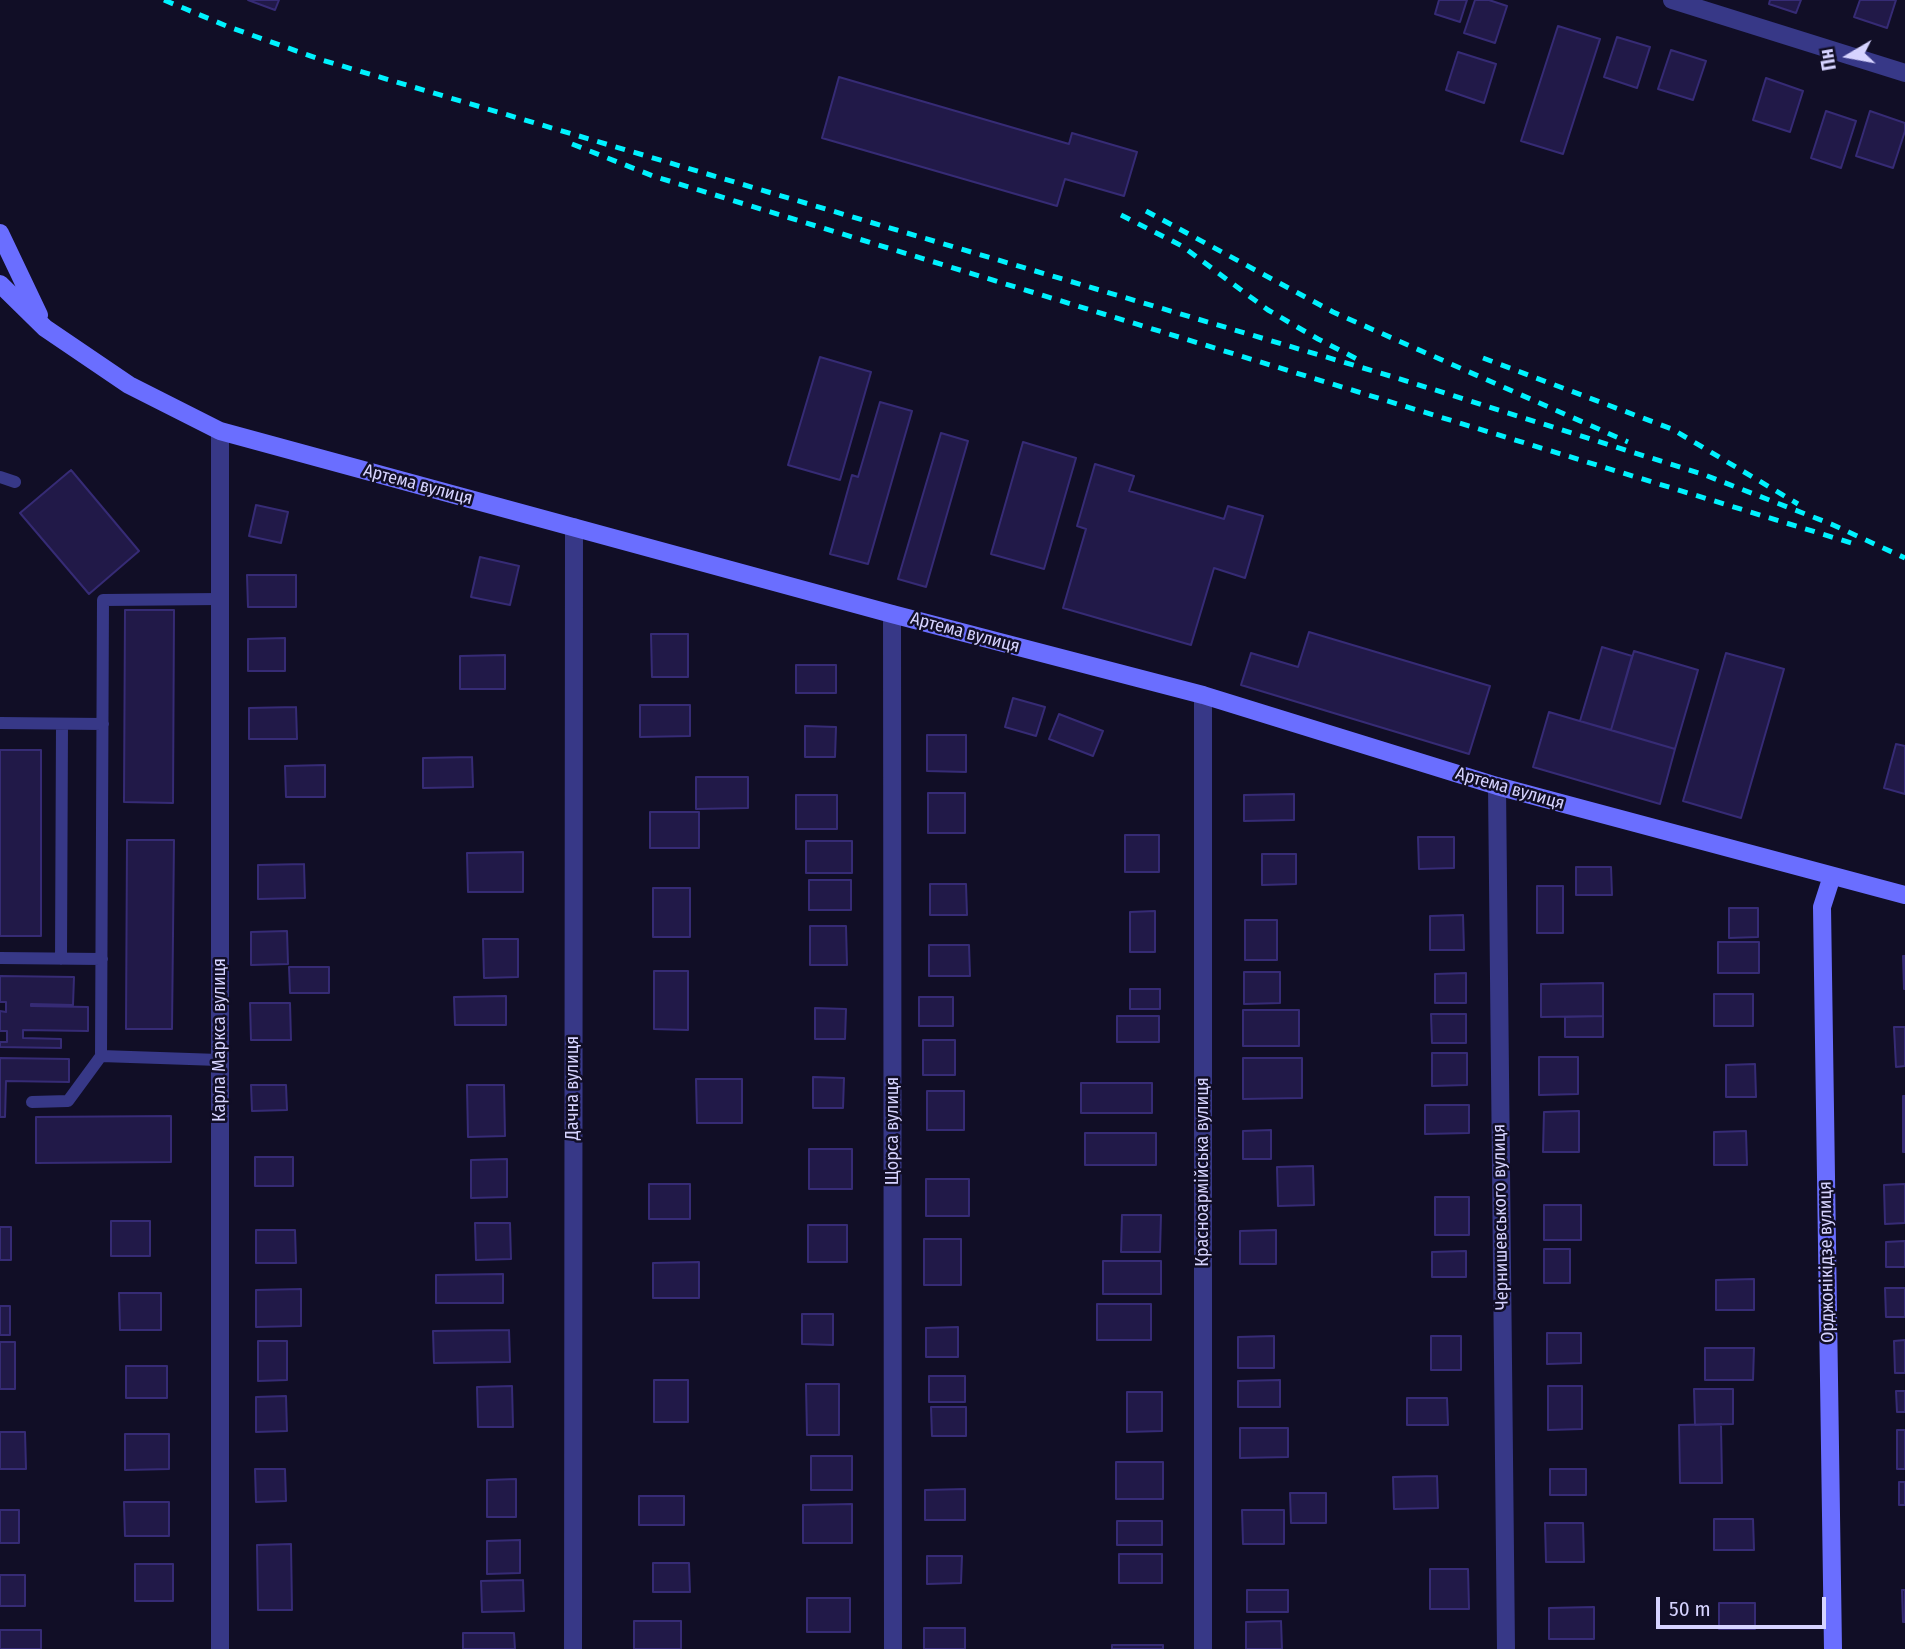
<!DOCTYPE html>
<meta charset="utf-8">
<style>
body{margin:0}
#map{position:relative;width:1905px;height:1649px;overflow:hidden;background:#110e26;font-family:"Fira Sans Condensed",sans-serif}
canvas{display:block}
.north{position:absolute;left:1814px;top:21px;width:70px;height:70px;-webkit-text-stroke:5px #110e26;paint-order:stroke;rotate:260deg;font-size:19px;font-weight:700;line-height:28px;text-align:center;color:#d6d3ff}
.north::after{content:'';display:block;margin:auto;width:24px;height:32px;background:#d6d3ff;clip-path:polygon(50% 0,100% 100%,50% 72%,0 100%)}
.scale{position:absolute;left:1656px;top:1597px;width:170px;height:32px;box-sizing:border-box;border:4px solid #d6d3ff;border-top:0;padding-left:9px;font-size:21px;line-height:24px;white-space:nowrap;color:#d6d3ff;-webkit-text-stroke:5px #110e26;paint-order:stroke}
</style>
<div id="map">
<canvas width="1905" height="1649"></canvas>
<div class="north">Пн</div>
<div class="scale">50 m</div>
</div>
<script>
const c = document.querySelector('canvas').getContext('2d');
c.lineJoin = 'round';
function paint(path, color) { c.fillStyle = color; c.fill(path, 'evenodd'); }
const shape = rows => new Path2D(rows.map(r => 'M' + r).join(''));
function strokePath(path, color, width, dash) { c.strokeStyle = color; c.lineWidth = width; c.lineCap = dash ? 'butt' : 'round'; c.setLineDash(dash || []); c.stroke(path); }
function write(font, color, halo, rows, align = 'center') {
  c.font = font + ' "Fira Sans Condensed",sans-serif'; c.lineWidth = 5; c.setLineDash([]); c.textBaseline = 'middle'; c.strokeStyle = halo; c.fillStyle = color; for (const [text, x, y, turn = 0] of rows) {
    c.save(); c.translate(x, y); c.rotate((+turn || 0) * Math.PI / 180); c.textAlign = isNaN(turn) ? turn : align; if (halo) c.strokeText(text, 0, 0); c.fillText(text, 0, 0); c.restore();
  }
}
const building = shape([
 [248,0,279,0,275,10,248,0],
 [1439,0,1467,0,1460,22,1435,14,1439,0],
 [1475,0,1489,0,1507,6,1495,43,1464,33,1475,0],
 [1770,0,1801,0,1796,13,1769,4,1770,0],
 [1860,0,1896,0,1887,28,1854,17,1860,0],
 [1558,26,1600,39,1563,154,1521,141,1558,26],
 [1617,37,1650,47,1637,88,1604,77,1617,37],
 [1671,50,1706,61,1693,100,1658,89,1671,50],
 [1458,52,1496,64,1484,103,1446,90,1458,52],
 [839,77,1069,144,1072,133,1137,152,1124,196,1065,179,1057,206,822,138,839,77],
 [1766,78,1803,91,1790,132,1753,120,1766,78],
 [1826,111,1856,121,1841,168,1811,158,1826,111],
 [1870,111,1905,123,1905,131,1893,168,1856,156,1870,111],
 [820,357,871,372,840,480,788,465,820,357],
 [880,402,912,411,868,564,830,554,852,475,858,477,880,402],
 [941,433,968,441,926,587,898,579,941,433],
 [1023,442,1076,458,1044,569,991,554,1023,442],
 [1095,464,1134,476,1129,491,1224,519,1228,506,1263,516,1245,578,1214,568,1191,645,1063,608,1086,529,1077,526,1095,464],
 [71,470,139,551,89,594,20,513,71,470],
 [256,505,288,512,281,543,249,536,256,505],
 [480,557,519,566,510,605,471,597,480,557],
 [247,575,296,575,296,607,248,607,247,575],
 [125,610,174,610,173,803,124,802,125,610],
 [1309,632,1490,686,1469,754,1241,685,1251,653,1298,667,1309,632],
 [651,634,688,634,688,677,652,677,651,634],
 [285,638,285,671,248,671,248,639,285,638],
 [1602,647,1632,656,1611,730,1580,721,1602,647],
 [1634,651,1698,670,1675,749,1611,730,1634,651],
 [1726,653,1784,669,1741,818,1683,801,1726,653],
 [505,655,505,689,460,689,460,656,505,655],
 [796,665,836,665,836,693,796,693,796,665],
 [1013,698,1045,707,1036,736,1005,727,1013,698],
 [640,705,690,705,690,736,640,737,640,705],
 [296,707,297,739,249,739,249,708,296,707],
 [1549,712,1675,749,1660,804,1533,767,1549,712],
 [1059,714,1103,731,1093,756,1049,739,1059,714],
 [805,726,836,727,835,757,805,757,805,726],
 [927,735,966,735,966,772,927,771,927,735],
 [1896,744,1905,746,1905,794,1884,788,1896,744],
 [0,750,41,750,41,936,0,936,0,750],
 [472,757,473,787,423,788,423,758,472,757],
 [325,765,325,797,286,797,285,766,325,765],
 [696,777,748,777,748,808,696,809,696,777],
 [928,793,965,793,965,833,928,833,928,793],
 [1294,794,1294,820,1244,821,1244,795,1294,794],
 [796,795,837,795,837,829,796,829,796,795],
 [650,812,699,812,699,848,650,848,650,812],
 [1125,835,1159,835,1159,872,1125,872,1125,835],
 [1418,837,1454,837,1454,868,1419,869,1418,837],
 [127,840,174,840,172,1029,126,1029,127,840],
 [806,841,852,841,852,873,806,873,806,841],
 [523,852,523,892,468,892,467,853,523,852],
 [1262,854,1296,854,1296,884,1262,885,1262,854],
 [304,864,305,898,258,899,258,865,304,864],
 [1576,867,1611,867,1612,895,1576,895,1576,867],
 [809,880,851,880,851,910,809,910,809,880],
 [930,884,966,884,967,915,930,915,930,884],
 [1537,886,1563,886,1563,933,1537,933,1537,886],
 [653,888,690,888,690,937,653,937,653,888],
 [1729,908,1758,908,1758,937,1729,938,1729,908],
 [1155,911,1155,952,1130,952,1130,912,1155,911],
 [1463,915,1464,950,1430,950,1430,916,1463,915],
 [1245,920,1277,920,1277,960,1245,960,1245,920],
 [810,926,846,926,847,965,810,965,810,926],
 [287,931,288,964,251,965,251,932,287,931],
 [483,939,518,939,518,977,484,978,483,939],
 [1718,942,1759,942,1759,973,1718,973,1718,942],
 [929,945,969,945,970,976,929,976,929,945],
 [1903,956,1905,956,1905,989,1904,989,1903,956],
 [289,967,329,967,329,993,290,993,289,967],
 [654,971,688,971,688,1030,654,1029,654,971],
 [1244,972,1280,972,1280,1003,1244,1004,1244,972],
 [1466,973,1466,1003,1435,1003,1435,974,1466,973],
 [0,976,74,977,73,1005,31,1004,31,1006,88,1007,88,1031,23,1030,23,1038,61,1039,61,1048,0,1047,0,1042,7,1042,7,1031,0,1031,0,1011,6,1012,6,1002,0,1002,0,976],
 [1603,983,1603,1016,1541,1017,1541,984,1603,983],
 [1130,989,1160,989,1160,1009,1130,1009,1130,989],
 [1714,994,1753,994,1753,1026,1714,1026,1714,994],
 [506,996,506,1025,455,1025,454,997,506,996],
 [919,997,953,997,953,1026,919,1026,919,997],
 [250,1003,290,1003,291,1040,251,1040,250,1003],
 [815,1008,846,1009,845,1039,815,1039,815,1008],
 [1243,1010,1299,1010,1299,1046,1243,1046,1243,1010],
 [1431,1014,1466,1014,1466,1043,1432,1043,1431,1014],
 [1117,1016,1159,1016,1159,1042,1117,1042,1117,1016],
 [1603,1016,1603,1037,1565,1037,1565,1017,1603,1016],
 [1894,1027,1905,1027,1905,1066,1896,1067,1894,1027],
 [923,1040,955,1040,955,1075,923,1075,923,1040],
 [1432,1053,1467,1053,1467,1085,1432,1086,1432,1053],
 [1539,1057,1578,1057,1578,1094,1539,1095,1539,1057],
 [0,1058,69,1059,69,1082,6,1081,5,1117,0,1117,0,1058],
 [1243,1058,1302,1058,1302,1098,1243,1099,1243,1058],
 [1755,1064,1756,1097,1726,1097,1726,1065,1755,1064],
 [813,1077,844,1078,843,1108,813,1108,813,1077],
 [696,1079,742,1079,742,1123,697,1123,696,1079],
 [1081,1083,1152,1083,1152,1113,1081,1113,1081,1083],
 [251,1085,286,1085,287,1110,252,1111,251,1085],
 [467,1085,504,1085,505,1136,468,1137,467,1085],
 [927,1091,964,1091,964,1130,927,1130,927,1091],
 [1903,1096,1905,1096,1905,1152,1903,1152,1903,1096],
 [1425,1105,1469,1105,1469,1133,1425,1134,1425,1105],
 [1579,1111,1579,1152,1543,1152,1544,1112,1579,1111],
 [171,1116,171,1162,36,1163,36,1117,171,1116],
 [1271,1130,1271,1159,1243,1159,1243,1131,1271,1130],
 [1746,1131,1747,1165,1714,1165,1714,1132,1746,1131],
 [1085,1133,1156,1133,1156,1165,1085,1165,1085,1133],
 [809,1149,852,1149,852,1189,809,1189,809,1149],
 [255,1157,293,1157,293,1186,255,1186,255,1157],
 [507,1159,507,1197,471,1198,471,1160,507,1159],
 [1313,1166,1314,1205,1278,1206,1277,1167,1313,1166],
 [926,1179,969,1179,969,1216,926,1216,926,1179],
 [649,1184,690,1184,690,1219,649,1219,649,1184],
 [1905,1184,1905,1223,1885,1224,1884,1185,1905,1184],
 [1435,1197,1469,1197,1469,1235,1435,1235,1435,1197],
 [1544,1205,1581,1205,1581,1240,1544,1240,1544,1205],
 [1122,1215,1161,1215,1160,1252,1121,1252,1122,1215],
 [111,1221,150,1221,150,1256,111,1256,111,1221],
 [475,1223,510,1223,511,1259,476,1260,475,1223],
 [808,1225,847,1225,847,1262,808,1262,808,1225],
 [0,1227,11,1227,11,1260,0,1260,0,1227],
 [256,1230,295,1230,296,1263,256,1263,256,1230],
 [1276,1230,1276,1264,1240,1264,1240,1231,1276,1230],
 [924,1239,961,1239,961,1285,924,1285,924,1239],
 [1905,1241,1905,1267,1886,1267,1886,1242,1905,1241],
 [1544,1249,1570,1249,1570,1283,1544,1283,1544,1249],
 [1466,1251,1466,1277,1432,1277,1432,1252,1466,1251],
 [1103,1261,1161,1261,1161,1294,1103,1294,1103,1261],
 [699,1262,699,1298,653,1298,653,1263,699,1262],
 [503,1274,503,1303,436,1303,436,1275,503,1274],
 [1754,1279,1754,1310,1716,1310,1716,1280,1754,1279],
 [1885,1288,1905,1288,1905,1317,1886,1317,1885,1288],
 [301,1289,301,1326,256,1327,256,1290,301,1289],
 [119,1293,161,1293,161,1330,120,1330,119,1293],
 [1097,1304,1151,1304,1151,1340,1097,1340,1097,1304],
 [0,1306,10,1306,10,1335,0,1335,0,1306],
 [802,1314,833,1314,833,1345,802,1344,802,1314],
 [958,1327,958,1357,926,1357,926,1328,958,1327],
 [509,1330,510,1362,434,1363,433,1331,509,1330],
 [1547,1333,1581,1333,1581,1363,1547,1364,1547,1333],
 [1274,1336,1274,1368,1238,1368,1238,1337,1274,1336],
 [1431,1336,1461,1336,1461,1370,1431,1370,1431,1336],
 [1905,1340,1905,1373,1895,1373,1894,1341,1905,1340],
 [258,1341,287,1341,287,1380,258,1381,258,1341],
 [0,1342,15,1342,15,1389,0,1389,0,1342],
 [1705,1348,1754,1348,1753,1380,1705,1380,1705,1348],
 [126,1366,167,1366,167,1398,126,1398,126,1366],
 [929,1376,965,1376,965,1402,929,1402,929,1376],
 [654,1380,688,1380,688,1422,654,1422,654,1380],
 [1280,1380,1280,1407,1238,1407,1238,1381,1280,1380],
 [806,1384,839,1384,839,1435,807,1435,806,1384],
 [512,1386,513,1427,478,1427,477,1387,512,1386],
 [1548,1386,1582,1386,1582,1429,1548,1430,1548,1386],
 [1694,1389,1733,1389,1733,1424,1695,1425,1694,1389],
 [1896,1391,1905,1391,1905,1412,1897,1412,1896,1391],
 [1127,1392,1162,1392,1162,1431,1127,1432,1127,1392],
 [286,1396,287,1431,256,1432,256,1397,286,1396],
 [1407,1398,1447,1398,1448,1425,1407,1425,1407,1398],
 [931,1407,966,1407,966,1436,932,1436,931,1407],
 [1721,1424,1722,1483,1680,1483,1679,1425,1721,1424],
 [1240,1428,1288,1428,1288,1457,1240,1458,1240,1428],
 [1897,1430,1905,1430,1905,1469,1897,1469,1897,1430],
 [0,1432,25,1432,26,1469,0,1469,0,1432],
 [125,1434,169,1434,169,1469,125,1470,125,1434],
 [811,1456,852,1456,852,1490,811,1490,811,1456],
 [1116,1462,1163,1462,1163,1499,1116,1499,1116,1462],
 [255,1469,285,1469,286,1501,256,1502,255,1469],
 [1550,1469,1586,1469,1586,1495,1550,1495,1550,1469],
 [1437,1476,1438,1508,1394,1509,1393,1477,1437,1476],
 [516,1479,516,1517,487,1517,487,1480,516,1479],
 [1899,1482,1905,1482,1905,1505,1899,1505,1899,1482],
 [965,1489,965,1520,925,1520,925,1490,965,1489],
 [1290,1493,1326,1493,1326,1523,1291,1523,1290,1493],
 [639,1496,684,1496,684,1525,639,1525,639,1496],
 [124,1502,169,1502,169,1536,125,1536,124,1502],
 [852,1504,852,1543,803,1543,803,1505,852,1504],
 [0,1510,19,1510,19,1543,0,1543,0,1510],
 [1242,1510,1284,1510,1284,1544,1243,1544,1242,1510],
 [1714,1519,1753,1519,1754,1550,1714,1550,1714,1519],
 [1117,1521,1162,1521,1162,1545,1117,1545,1117,1521],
 [1545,1523,1583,1523,1584,1562,1546,1562,1545,1523],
 [520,1540,520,1573,487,1574,487,1541,520,1540],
 [291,1544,292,1610,258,1610,257,1545,291,1544],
 [1119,1554,1162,1554,1162,1583,1119,1583,1119,1554],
 [927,1556,962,1556,961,1583,927,1584,927,1556],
 [653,1563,689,1563,690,1592,653,1592,653,1563],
 [135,1564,173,1564,173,1601,135,1601,135,1564],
 [1430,1569,1468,1569,1469,1609,1430,1609,1430,1569],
 [0,1575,25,1575,25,1606,0,1606,0,1575],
 [523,1580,524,1611,482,1612,481,1581,523,1580],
 [1247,1590,1288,1590,1288,1612,1247,1612,1247,1590],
 [1902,1590,1905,1590,1905,1622,1903,1622,1902,1590],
 [807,1598,850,1598,850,1632,807,1632,807,1598],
 [1719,1603,1755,1603,1755,1629,1719,1629,1719,1603],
 [1594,1607,1594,1639,1549,1639,1549,1608,1594,1607],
 [634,1621,681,1621,681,1649,634,1649,634,1621],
 [1281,1621,1282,1649,1246,1649,1246,1622,1281,1621],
 [924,1628,965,1628,965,1649,924,1649,924,1628],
 [0,1630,41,1630,41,1649,0,1649,0,1630],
 [463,1633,514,1633,515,1649,463,1649,463,1633],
 [1112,1645,1163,1645,1163,1649,1112,1649,1112,1645]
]);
const service = shape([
 [0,477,15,482],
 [0,723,103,724],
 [0,958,102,959],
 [61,959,62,724],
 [219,1060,101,1056,103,600,220,599],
 [32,1102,68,1101,101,1056]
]);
const minor = shape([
 [1672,0,1905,73],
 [892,614,893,1649],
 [1203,695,1203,1649],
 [1497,786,1506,1649],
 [220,1649,220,431],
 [573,1649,574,527]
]);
const secondary = shape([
 [0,233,39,315],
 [0,284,45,328,129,385,220,431,892,614,1203,695,1497,786,1905,895],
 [1832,876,1822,907,1833,1649]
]);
const rail = shape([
 [164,0,229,27,322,60,1397,378,1705,475,1831,524,1905,558],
 [572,144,653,176,1858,545],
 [1146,211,1333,312,1628,442],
 [1121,215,1182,246,1268,310,1318,339,1359,360],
 [1483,358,1672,429,1798,504]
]);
const streetNames = [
 ["Артема вулиця",418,485,15],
 ["Артема вулиця",965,633,15],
 ["Артема вулиця",1510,789,16],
 ["Карла Маркса вулиця",220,1040,-90],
 ["Дачна вулиця",573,1088,-90],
 ["Щорса вулиця",893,1131,-90],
 ["Красноармійська вулиця",1203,1172,-90],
 ["Чернишевського вулиця",1501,1217,-91],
 ["Орджонікідзе вулиця",1827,1262,-91]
];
paint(building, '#211948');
strokePath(building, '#362b75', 2);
strokePath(service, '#373887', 12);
strokePath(minor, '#373887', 18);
strokePath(secondary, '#6a6eff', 18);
strokePath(rail, '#00f2fe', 5, [10, 9]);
write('18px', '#d6d3ff', '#110e26', streetNames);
</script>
